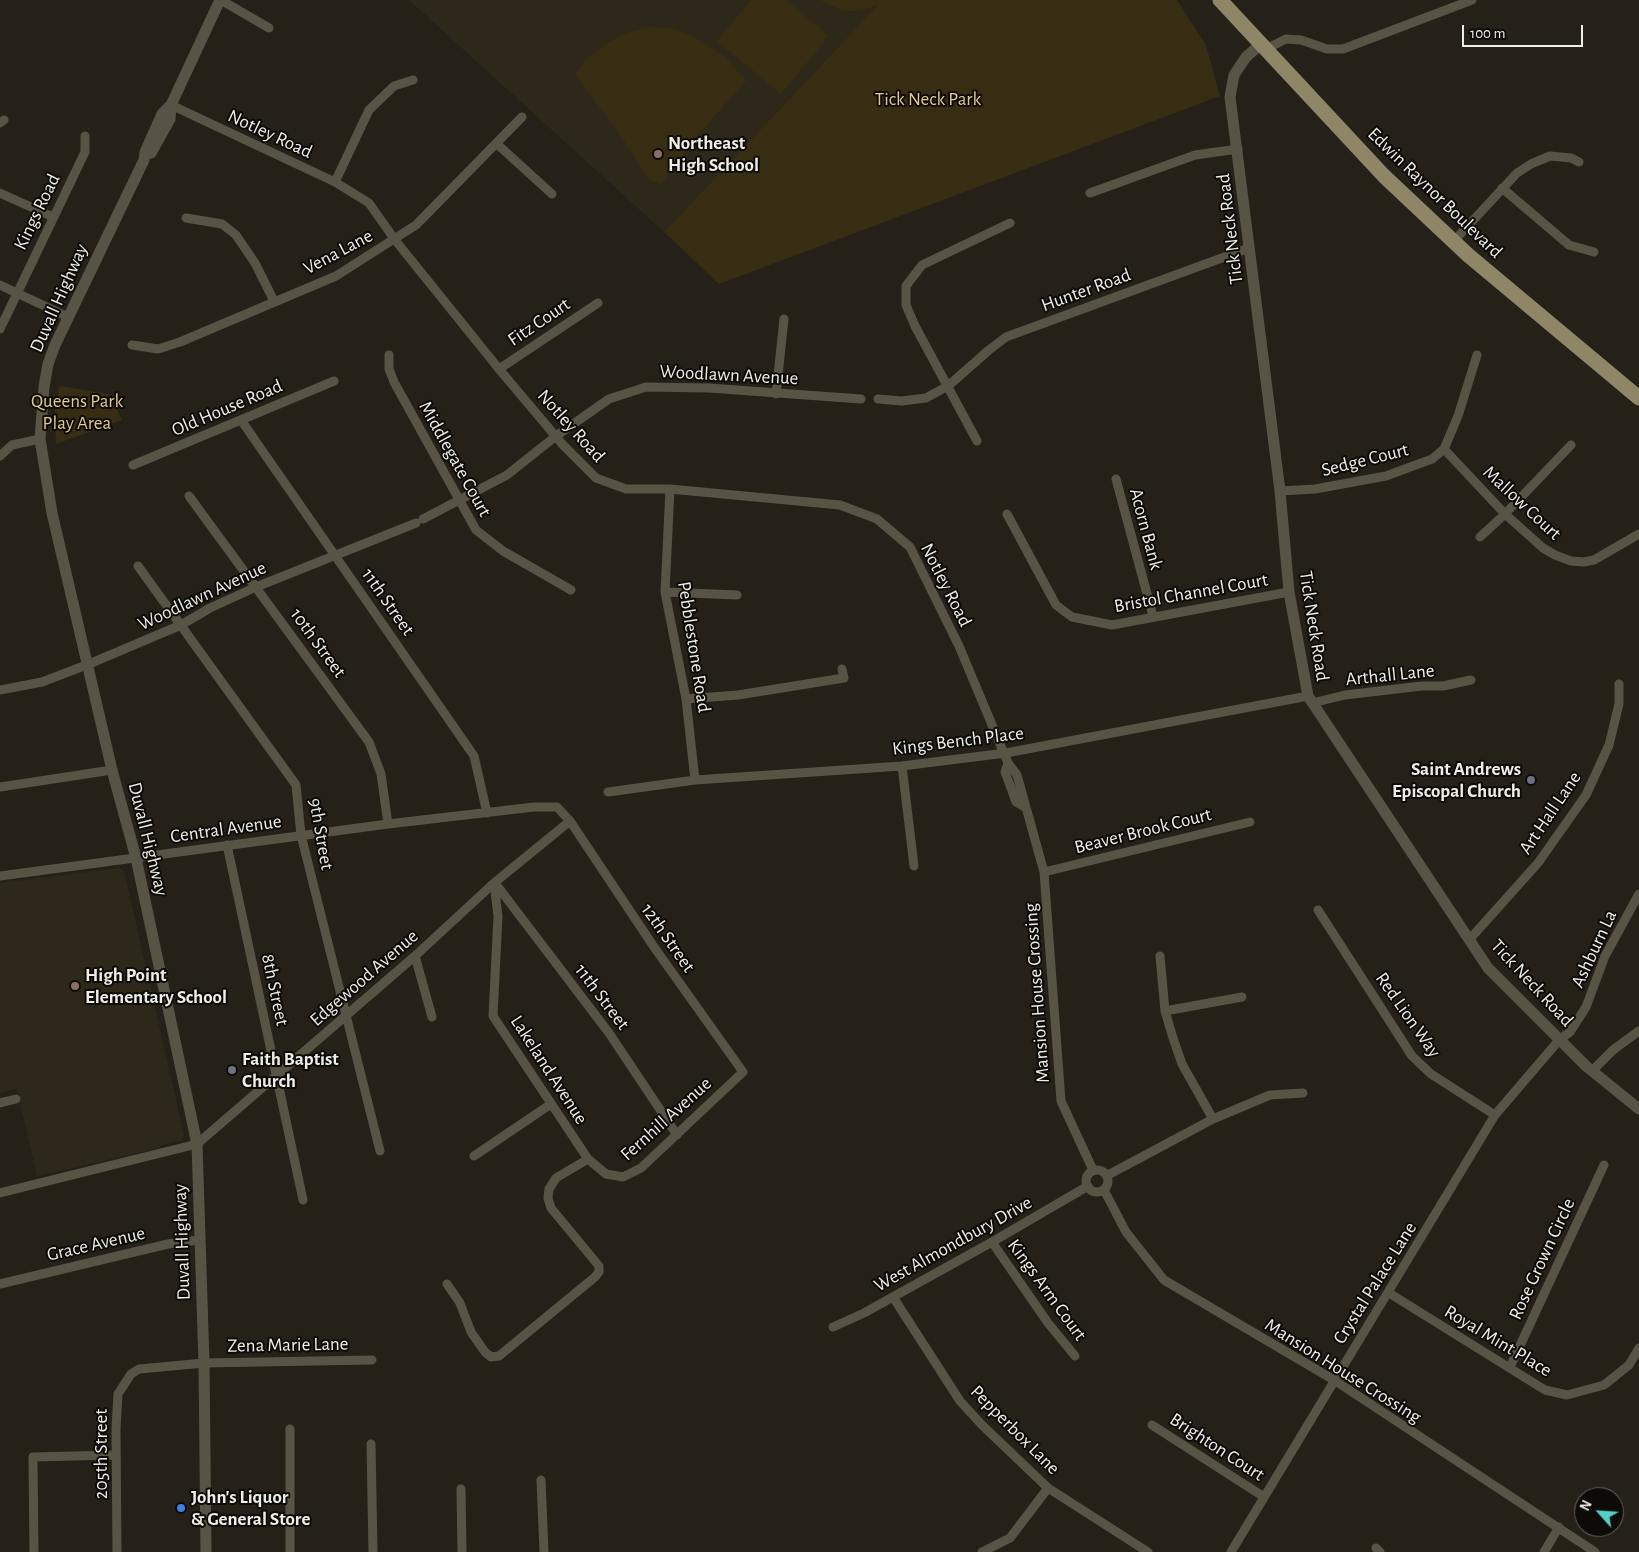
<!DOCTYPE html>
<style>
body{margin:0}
#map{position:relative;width:1639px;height:1552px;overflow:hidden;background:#252119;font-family:"Alegreya Sans",sans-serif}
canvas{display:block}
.north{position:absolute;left:1574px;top:1487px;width:50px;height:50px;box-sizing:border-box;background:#0d0b08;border:1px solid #676561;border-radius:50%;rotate:296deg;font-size:14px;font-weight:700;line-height:20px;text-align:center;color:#efede7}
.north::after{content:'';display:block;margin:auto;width:18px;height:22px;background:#55cec6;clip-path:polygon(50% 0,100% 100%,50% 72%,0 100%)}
.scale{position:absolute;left:1462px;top:25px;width:121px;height:22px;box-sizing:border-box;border:2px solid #efede7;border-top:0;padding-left:6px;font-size:15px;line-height:18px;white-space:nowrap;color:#efede7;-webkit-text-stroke:4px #0d0b08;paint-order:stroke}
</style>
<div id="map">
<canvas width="1639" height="1552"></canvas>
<div class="north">N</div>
<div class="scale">100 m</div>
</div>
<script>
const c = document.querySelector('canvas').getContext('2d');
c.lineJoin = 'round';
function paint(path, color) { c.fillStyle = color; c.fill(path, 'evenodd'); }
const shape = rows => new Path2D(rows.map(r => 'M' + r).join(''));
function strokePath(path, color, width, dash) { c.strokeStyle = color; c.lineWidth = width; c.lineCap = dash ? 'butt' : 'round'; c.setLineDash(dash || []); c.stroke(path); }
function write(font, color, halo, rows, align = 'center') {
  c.font = font + ' "Alegreya Sans",sans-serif'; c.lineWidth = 4; c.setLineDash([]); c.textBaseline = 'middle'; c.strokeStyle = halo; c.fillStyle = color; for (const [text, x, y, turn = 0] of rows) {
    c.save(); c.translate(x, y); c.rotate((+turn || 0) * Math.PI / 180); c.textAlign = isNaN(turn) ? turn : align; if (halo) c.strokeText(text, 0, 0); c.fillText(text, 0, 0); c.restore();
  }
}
const built = shape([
 [409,0,883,0,664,232],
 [119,868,124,871,184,1135,181,1140,161,1145,159,1148,37,1176,17,1089,0,1093,0,883]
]);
const green = shape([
 [751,0,786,0,829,36,781,94,717,41],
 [820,0,1177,0,1206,45,1220,96,719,284,664,232,878,5,859,11,843,11],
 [650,27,676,29,701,41,725,57,746,81,705,127,661,184,649,180,617,130,575,74,589,57,607,43,626,33],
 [59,386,109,394,122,420,56,444,55,409]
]);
const minor = shape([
 [221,0,269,28],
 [1266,49,1286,39,1301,40,1327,49,1343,49,1472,0],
 [171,105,335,182,369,203,395,240,499,369,563,445,596,478,626,489,670,489,840,505,877,519,910,547,959,646,1008,763,1017,775,1044,872,1061,1101,1093,1170],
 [0,123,4,120],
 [497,144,552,194],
 [335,182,369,110,394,86,413,80],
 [1502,188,1569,245,1594,252],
 [0,193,53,217],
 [1090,193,1195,155,1238,149],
 [186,218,222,224,236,235,255,263,274,301],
 [1453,242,1517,173,1531,164,1550,156,1571,158,1579,162],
 [0,285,68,317],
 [0,329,85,152,85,136],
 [132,345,158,349,180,342,336,276,416,225,522,117],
 [389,355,389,369,394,382,476,530,503,551,571,590],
 [499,369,598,303],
 [776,394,784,319],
 [878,399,902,401,926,398,948,386,989,350,1006,337,1249,248],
 [241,420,474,756,487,813],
 [977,441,915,326,906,305,906,286,922,265,1010,223],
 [1444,449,1505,514,1543,548,1555,555,1571,561,1584,562,1594,560,1639,534],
 [0,456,12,445,40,439],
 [133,465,334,381],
 [1116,479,1153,616],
 [670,489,665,592,686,699,695,780],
 [1280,491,1315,489,1386,476,1432,459,1444,449,1458,416,1477,355],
 [189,496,369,742,381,774,388,824],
 [1007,514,1056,605,1072,617,1112,625,1289,592],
 [423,519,507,475,556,436,609,399,646,387,709,388,861,399],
 [1480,537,1505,514,1571,445],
 [138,566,296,785,301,835,380,1151],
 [665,592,737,595],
 [0,690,42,682,89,664,181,625,210,608,256,587,416,523],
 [686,699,738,695,844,678,842,669],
 [1312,703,1345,695,1422,686,1443,686,1471,680],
 [1008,763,1005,772,1011,788,1016,802,1026,808],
 [902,766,914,866],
 [0,787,112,770],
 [608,792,695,780,902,766,1006,753,1308,696],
 [227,845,303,1200],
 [1044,872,1250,822],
 [0,876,388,824,534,807,557,807,570,821,654,947,743,1072,641,1168,623,1177,606,1174,588,1159,493,1016,498,916,494,883],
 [495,883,609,1033,677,1135],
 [1318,910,1412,1056,1431,1074,1495,1115],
 [1469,940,1538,863,1586,795,1609,745,1619,704,1619,684],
 [415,956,432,1017],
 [1160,956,1165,1011,1173,1038,1182,1064,1213,1119],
 [1165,1011,1242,997],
 [1592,1071,1613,1050,1639,1031],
 [0,1103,16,1099],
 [474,1156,551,1104],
 '1086 1181a11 11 0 1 1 22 0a11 11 0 1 1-22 0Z',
 [1108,1175,1213,1119,1270,1095,1303,1093],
 [1104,1190,1126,1232,1164,1280,1334,1380,1595,1552],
 [0,1193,197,1144,415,956,494,883,570,821],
 [992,1242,1048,1323,1075,1356],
 [0,1284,168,1244,199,1240],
 [447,1284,460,1303,471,1332,485,1352,491,1357,499,1356,595,1277,599,1272,599,1266,551,1208,548,1198,549,1189,556,1178,588,1159],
 [1389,1293,1545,1390,1567,1395,1604,1385,1629,1365,1639,1348],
 [893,1297,960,1401,982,1425,1048,1488,1148,1552],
 [833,1327,864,1313,992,1242,1088,1186],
 [1510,1367,1604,1165],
 [1152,1425,1264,1497],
 [371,1444,373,1552],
 [541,1480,544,1552],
 [461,1489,462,1552],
 [1376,1548,1380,1552],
 [34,1552,33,1457,116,1455],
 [117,1552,116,1428,118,1394,131,1374,139,1369,204,1363,372,1360],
 [290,1552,290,1429],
 [982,1552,1010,1538,1048,1488],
 [1231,1552,1495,1115,1560,1039,1570,1032,1586,1007,1605,956,1639,894],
 [1544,1552,1559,1527]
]);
const tertiary = shape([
 [1261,44,1246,57,1234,75,1230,97,1280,491,1289,592,1308,696,1488,968,1586,1066,1639,1109],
 [171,105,162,114,145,152,144,160,55,345,48,364,44,387,40,439,52,513,112,770,136,858,197,1144,204,1363,206,1552],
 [151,153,170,119,171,105,220,0]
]);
const primary = shape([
 [1220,0,1384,176,1468,255,1639,398]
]);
const markers = [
 [658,154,5,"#8d6e63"],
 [1531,780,5,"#6b7280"],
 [75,986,5,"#8d6e63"],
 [232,1070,5,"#6b7280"],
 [181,1508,5,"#3f7fe0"]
];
const parkNames = [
 ["Tick Neck Park",928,99],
 ["Queens Park",77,401],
 ["Play Area",77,423]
];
const streetNames = [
 ["Notley Road",270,134,25],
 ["Edwin Raynor Boulevard",1435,193,44],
 ["Kings Road",37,212,-64],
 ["Tick Neck Road",1230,229,-97],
 ["Vena Lane",338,252,-28],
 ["Hunter Road",1086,290,-20],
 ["Duvall Highway",59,298,-66],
 ["Fitz Court",539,322,-34],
 ["Woodlawn Avenue",729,375,3],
 ["Old House Road",227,408,-23],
 ["Notley Road",571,426,48],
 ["Middlegate Court",455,459,61],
 ["Sedge Court",1365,460,-14],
 ["Mallow Court",1522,503,43],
 ["Acorn Bank",1146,529,75],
 ["Notley Road",946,585,63],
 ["Bristol Channel Court",1191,593,-10],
 ["Woodlawn Avenue",202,596,-25],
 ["11th Street",388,602,55],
 ["Tick Neck Road",1314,626,81],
 ["10th Street",318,643,54],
 ["Pebblestone Road",694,647,81],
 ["Arthall Lane",1390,675,-6],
 ["Kings Bench Place",958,741,-7],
 ["Art Hall Lane",1550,813,-56],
 ["Central Avenue",226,829,-8],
 ["Beaver Brook Court",1143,831,-14],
 ["9th Street",321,834,80],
 ["Duvall Highway",148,839,76],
 ["12th Street",668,938,55],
 ["Ashburn La",1594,949,-65],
 ["Edgewood Avenue",364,978,-41],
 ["Tick Neck Road",1532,983,47],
 ["8th Street",275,990,78],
 ["Mansion House Crossing",1037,993,-94],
 ["11th Street",602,997,53],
 ["Red Lion Way",1408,1015,55],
 ["Lakeland Avenue",549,1070,57],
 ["Fernhill Avenue",666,1119,-42],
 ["Duvall Highway",182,1242,-92],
 ["Grace Avenue",96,1244,-13],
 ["West Almondbury Drive",953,1244,-29],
 ["Rose Grown Circle",1542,1259,-65],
 ["Crystal Palace Lane",1375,1283,-58],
 ["Kings Arm Court",1047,1290,54],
 ["Royal Mint Place",1498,1341,31],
 ["Zena Marie Lane",288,1345,-1],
 ["Mansion House Crossing",1343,1371,32],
 ["Pepperbox Lane",1015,1430,45],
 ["Brighton Court",1217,1447,33],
 ["205th Street",101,1454,-90]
];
const poiNames = [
 ["Northeast",668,143],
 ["High School",668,165],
 ["Saint Andrews",1521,769,"right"],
 ["Episcopal Church",1521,791,"right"],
 ["High Point",85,975],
 ["Elementary School",85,997],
 ["Faith Baptist",242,1059],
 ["Church",242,1081],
 ["John's Liquor",191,1497],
 ["& General Store",191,1519]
];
paint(built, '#2e281a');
paint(green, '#372d12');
strokePath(minor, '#585445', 9);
strokePath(tertiary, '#585445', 11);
strokePath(primary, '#8e8667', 15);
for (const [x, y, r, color] of markers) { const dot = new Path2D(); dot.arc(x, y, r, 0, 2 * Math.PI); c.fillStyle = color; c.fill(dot); strokePath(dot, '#0d0b08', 2); }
write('19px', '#e3cb8c', '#0d0b08', parkNames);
write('19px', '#efede7', '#0d0b08', streetNames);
write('bold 19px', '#efede7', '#0d0b08', poiNames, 'left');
</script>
